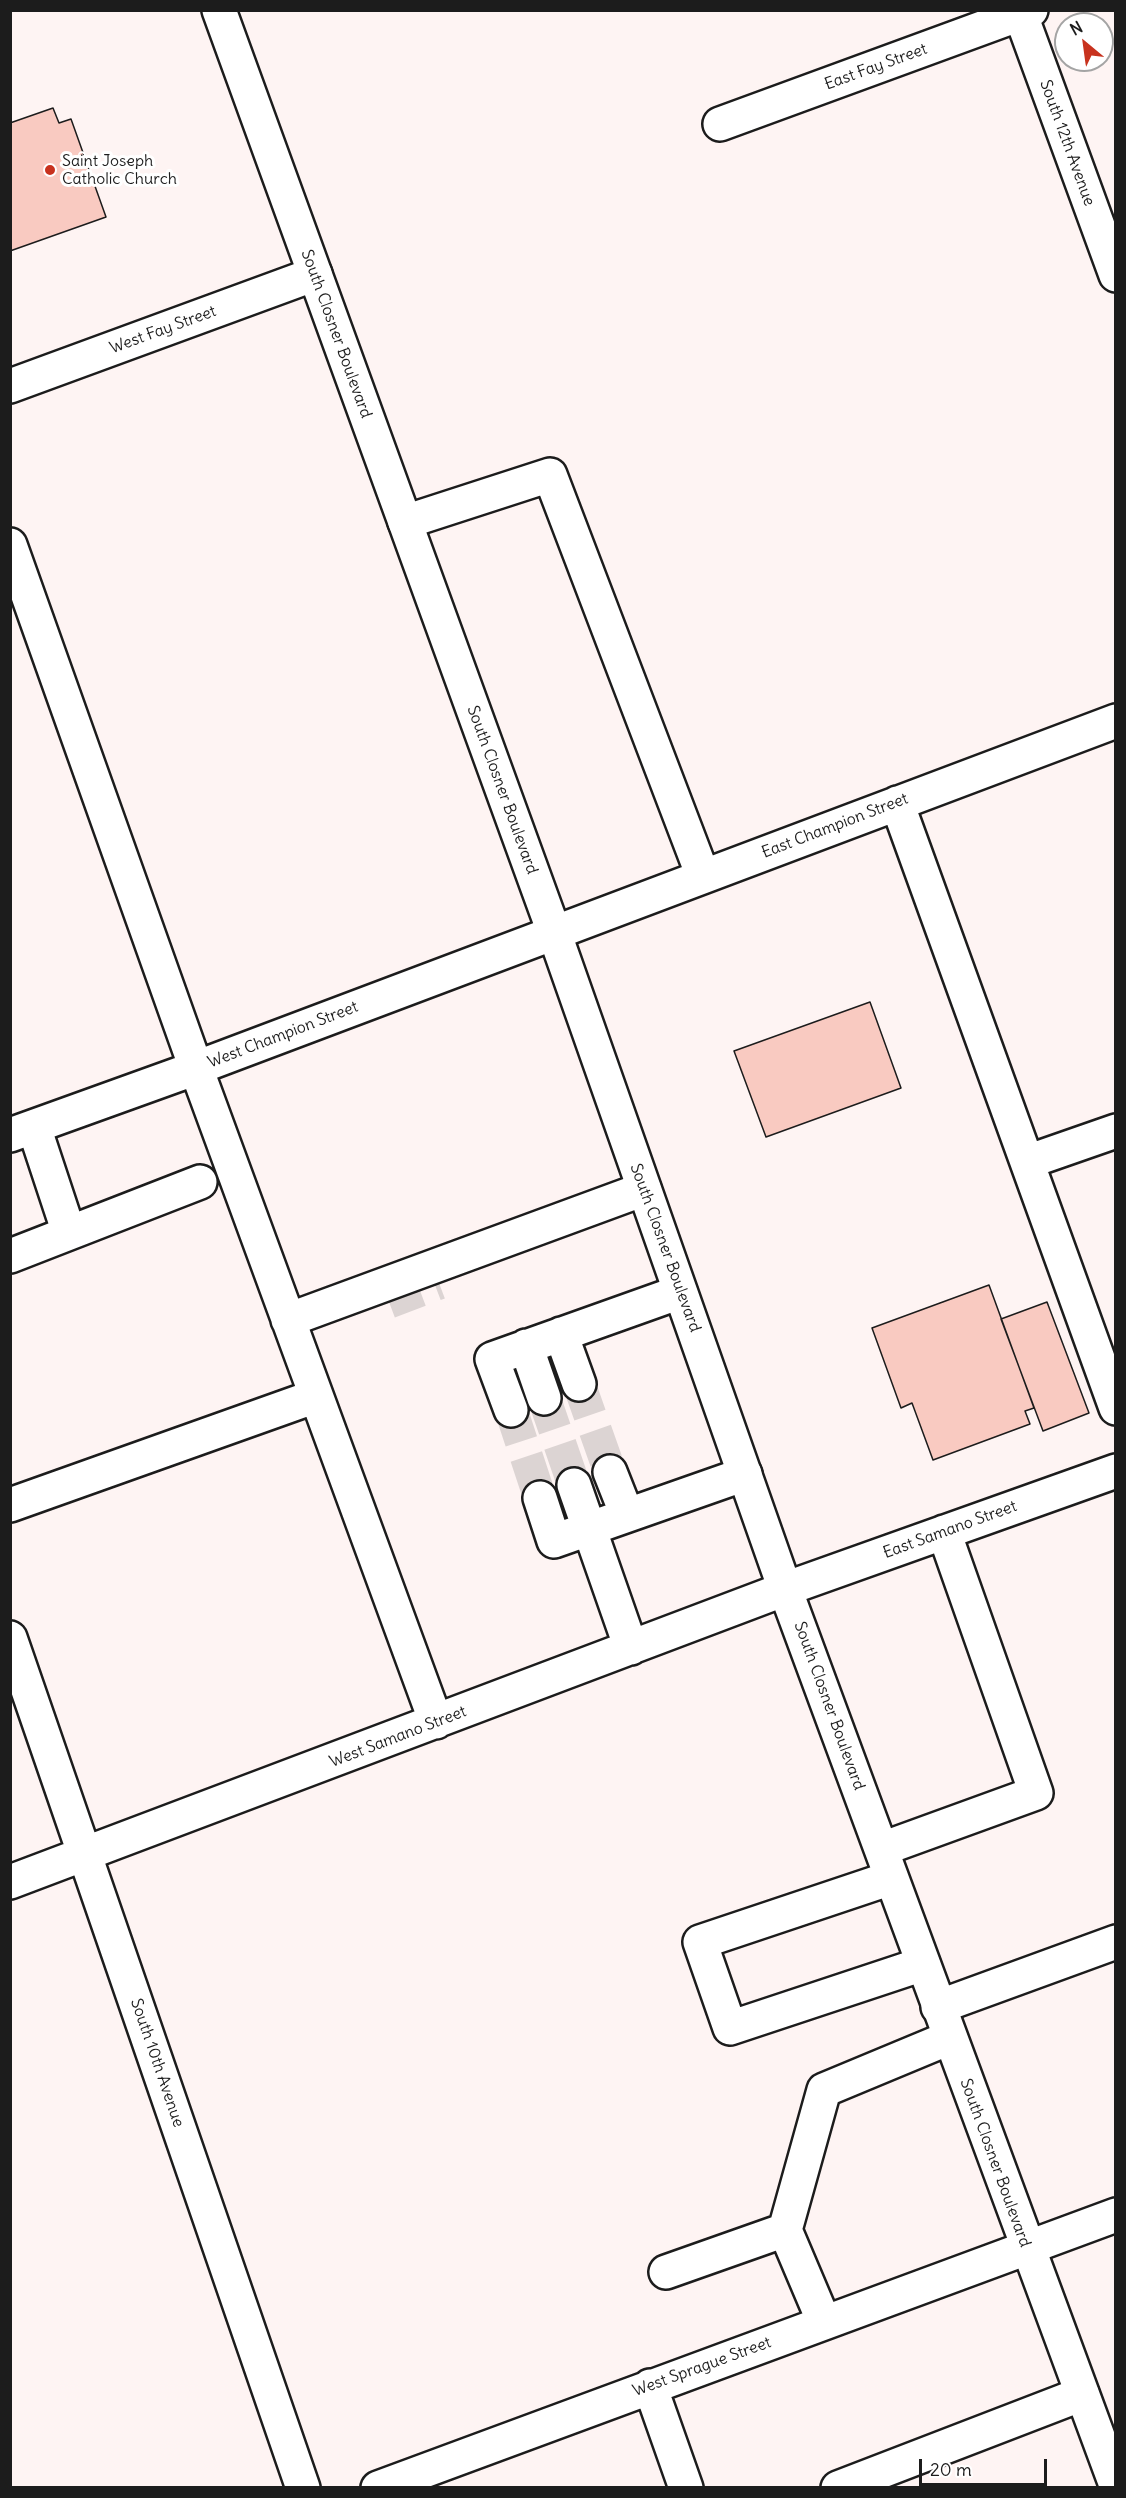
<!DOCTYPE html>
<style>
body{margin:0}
#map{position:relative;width:1126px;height:2498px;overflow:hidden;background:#fef4f3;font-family:Delius,sans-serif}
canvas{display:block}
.frame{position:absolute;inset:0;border:12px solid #1c1c1c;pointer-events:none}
.north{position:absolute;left:1054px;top:12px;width:60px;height:60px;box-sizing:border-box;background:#fff;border:2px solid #a4a4a4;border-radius:50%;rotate:331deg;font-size:16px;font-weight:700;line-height:24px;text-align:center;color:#1c1c1c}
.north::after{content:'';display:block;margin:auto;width:21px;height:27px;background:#c8321e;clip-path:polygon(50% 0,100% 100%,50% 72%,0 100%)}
.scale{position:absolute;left:919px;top:2459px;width:128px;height:27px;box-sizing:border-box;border:3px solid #1c1c1c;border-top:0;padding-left:8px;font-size:18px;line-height:21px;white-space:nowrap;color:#1c1c1c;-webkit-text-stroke:4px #fff;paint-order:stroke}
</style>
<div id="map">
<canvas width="1126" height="2498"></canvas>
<div class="frame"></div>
<div class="north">N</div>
<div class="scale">20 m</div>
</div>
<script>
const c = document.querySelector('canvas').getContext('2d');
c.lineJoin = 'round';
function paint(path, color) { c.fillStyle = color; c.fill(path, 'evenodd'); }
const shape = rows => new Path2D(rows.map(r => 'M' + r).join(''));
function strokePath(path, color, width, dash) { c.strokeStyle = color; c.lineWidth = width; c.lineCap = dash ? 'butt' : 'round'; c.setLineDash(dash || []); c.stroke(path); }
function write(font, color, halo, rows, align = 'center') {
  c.font = font + ' Delius,sans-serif'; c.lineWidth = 6; c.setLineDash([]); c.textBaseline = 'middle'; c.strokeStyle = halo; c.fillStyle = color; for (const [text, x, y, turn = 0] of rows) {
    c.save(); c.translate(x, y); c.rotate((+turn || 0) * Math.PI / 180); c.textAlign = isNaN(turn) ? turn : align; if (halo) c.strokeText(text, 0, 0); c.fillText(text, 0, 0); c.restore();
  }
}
const building = shape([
 [53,108,59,123,71,119,106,217,10,251,10,123,53,108],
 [870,1002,901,1088,766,1137,734,1051,870,1002],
 [989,1285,1034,1408,1025,1411,1030,1424,933,1460,912,1403,901,1408,872,1328,989,1285],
 [1047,1302,1089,1413,1043,1431,1001,1319,1047,1302]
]);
const minorTunnel = shape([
 [389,1302,439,1283],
 [579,1384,610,1472],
 [544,1398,574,1485],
 [511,1410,540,1498]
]);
const minor = shape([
 [1019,10,1116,275],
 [720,124,1031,10],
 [10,386,315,274],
 [405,522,550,475,703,876],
 [10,545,196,1068,436,1722],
 [897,803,1116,1408],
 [34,1127,69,1233],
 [10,1135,196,1068,1116,721],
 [1027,1162,1116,1131],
 [10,1256,200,1182],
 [288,1320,644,1189],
 [561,1334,579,1384],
 [526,1346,544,1398],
 [511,1410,492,1359,680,1292],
 [610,1472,627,1515],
 [574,1485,631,1648],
 [540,1498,554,1541,745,1474],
 [10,1505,316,1396],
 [10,1638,303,2488],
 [882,1849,1036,1793,944,1532],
 [891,1878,700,1942,730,2028,923,1964],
 [10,1882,785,1589,1116,1471],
 [938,2007,1116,1942],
 [666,2272,785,2230],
 [824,2322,785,2230,824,2090,949,2038],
 [650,2386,686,2488],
 [378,2488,1116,2215],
 [838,2488,1082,2394]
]);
const major = shape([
 [219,10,554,932,785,1589,1116,2485]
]);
const markers = [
 [50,170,6,"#c8321e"]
];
const streetNames = [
 ["East Fay Street",876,67,-20],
 ["South 12th Avenue",1067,143,70],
 ["West Fay Street",163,330,-20],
 ["South Closner Boulevard",336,334,70],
 ["South Closner Boulevard",502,790,70],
 ["East Champion Street",835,826,-21],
 ["West Champion Street",283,1035,-21],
 ["South Closner Boulevard",665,1248,70],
 ["East Samano Street",950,1530,-20],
 ["South Closner Boulevard",829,1706,70],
 ["West Samano Street",398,1737,-21],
 ["South 10th Avenue",157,2063,71],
 ["South Closner Boulevard",995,2163,70],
 ["West Sprague Street",702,2367,-20]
];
const poiNames = [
 ["Saint Joseph",62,161],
 ["Catholic Church",62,179]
];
paint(building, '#f9cac1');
strokePath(building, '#1c1c1c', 1.5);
strokePath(minorTunnel, '#dcd4d3', 33, [33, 16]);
strokePath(minor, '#1c1c1c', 38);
strokePath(major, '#1c1c1c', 38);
strokePath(minor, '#fff', 33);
strokePath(major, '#fff', 33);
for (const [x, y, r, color] of markers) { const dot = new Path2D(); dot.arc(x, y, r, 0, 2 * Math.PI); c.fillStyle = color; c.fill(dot); strokePath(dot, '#fff', 2); }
write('16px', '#1c1c1c', '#fff', streetNames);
write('16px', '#1c1c1c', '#fff', poiNames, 'left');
</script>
